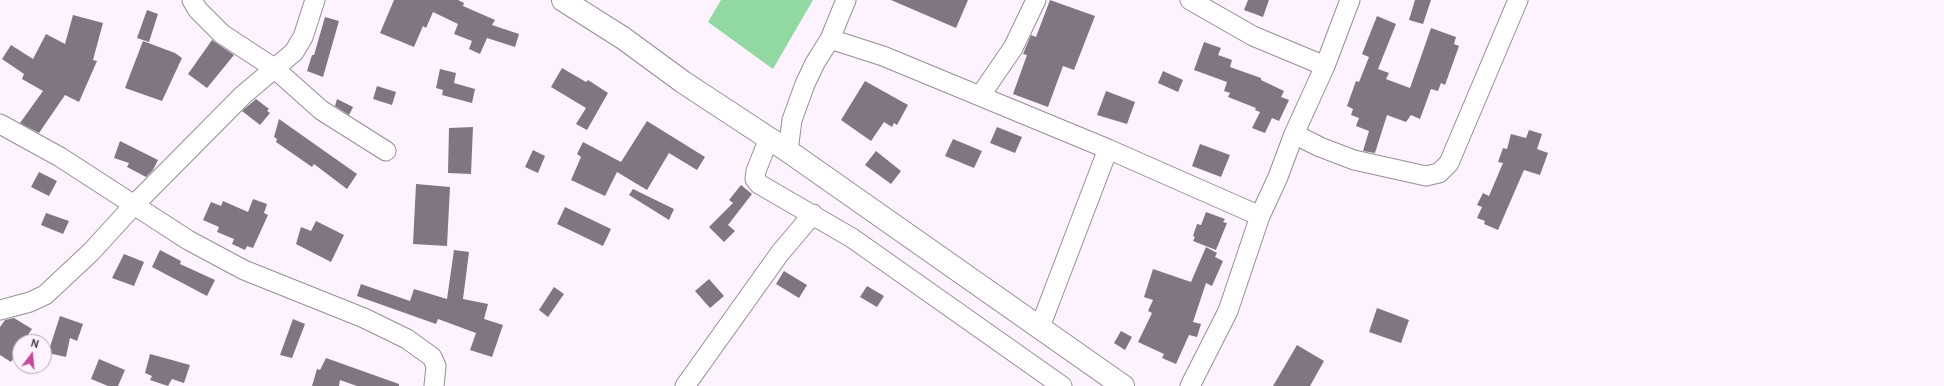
<!DOCTYPE html>
<style>
body{margin:0}
#map{position:relative;width:1944px;height:386px;overflow:hidden;background:#fcf3fe;font-family:Cabin,sans-serif}
canvas{display:block}
.north{position:absolute;left:12px;top:334px;width:40px;height:40px;box-sizing:border-box;background:#fcf3fe;border:1px solid #afa8b0;border-radius:50%;rotate:16deg;font-size:11px;font-weight:700;line-height:16px;text-align:center;color:#3c383c}
.north::after{content:'';display:block;margin:auto;width:14px;height:18px;background:#c64999;clip-path:polygon(50% 0,100% 100%,50% 72%,0 100%)}
</style>
<div id="map">
<canvas width="1944" height="386"></canvas>
<div class="north">N</div>
</div>
<script>
const c = document.querySelector('canvas').getContext('2d');
c.lineJoin = 'round';
function paint(path, color) { c.fillStyle = color; c.fill(path, 'evenodd'); }
const shape = rows => new Path2D(rows.map(r => 'M' + r).join(''));
function strokePath(path, color, width, dash) { c.strokeStyle = color; c.lineWidth = width; c.lineCap = dash ? 'butt' : 'round'; c.setLineDash(dash || []); c.stroke(path); }
const green = shape([
 [721,0,813,0,773,69,708,22]
]);
const building = shape([
 [394,0,458,0,464,3,463,6,495,20,492,25,519,34,515,47,487,38,480,54,469,49,472,41,454,34,458,24,433,12,426,28,423,26,414,47,380,33],
 [891,0,968,0,956,28],
 [1050,0,1095,16,1074,70,1063,66,1048,107,1013,94,1027,55,1023,54,1031,35,1036,37],
 [1248,0,1269,0,1263,17,1244,10],
 [1415,0,1431,0,1423,24,1409,20],
 [147,10,158,14,149,42,137,38],
 [73,15,103,23,93,60,97,61,79,102,65,95,39,133,20,123,43,91,22,79,24,74,2,59,11,45,33,59,46,34,65,44],
 [1377,16,1396,24,1378,69,1389,73,1386,79,1410,88,1431,28,1456,37,1454,44,1459,46,1445,85,1441,83,1438,91,1431,89,1420,119,1411,115,1406,122,1387,115,1375,153,1363,151,1369,131,1356,126,1359,118,1351,115,1353,109,1347,106,1356,81,1359,82,1369,57,1362,54],
 [325,17,339,21,323,77,307,71,312,55,314,55],
 [212,40,234,55,207,88,188,74],
 [143,41,175,53,182,58,162,101,125,88],
 [1204,42,1221,48,1218,55,1232,60,1230,67,1261,78,1261,80,1284,91,1281,97,1289,100,1279,121,1272,118,1265,133,1252,128,1260,112,1255,110,1256,108,1228,97,1230,93,1224,91,1227,82,1194,70],
 [562,68,586,82,588,80,608,93,587,130,576,124,586,108,551,87],
 [440,69,456,73,454,83,475,89,472,103,442,95,443,90,436,88],
 [1163,71,1183,80,1178,92,1158,83],
 [865,81,908,105,897,125,894,123,892,127,884,122,871,141,841,120],
 [377,86,396,92,392,105,373,99],
 [1106,91,1135,102,1127,124,1097,115],
 [256,99,269,109,267,111,270,113,260,125,242,111],
 [337,99,353,107,349,115,335,106],
 [279,119,357,174,347,189,314,164,312,167,276,142,277,139,274,137],
 [647,121,705,157,697,170,669,153,647,190,617,172,605,196,571,180,581,157,577,154,583,142,621,162],
 [473,127,471,174,448,173,449,128],
 [997,127,1022,137,1015,153,990,143],
 [1529,130,1542,134,1537,149,1548,153,1540,175,1524,170,1498,230,1484,224,1485,221,1477,218,1482,207,1477,205,1483,193,1489,196,1503,163,1498,162,1503,148,1507,149,1511,134,1526,138],
 [953,139,982,151,974,168,945,156],
 [120,141,158,160,153,170,146,177,127,167,129,163,114,158],
 [1200,144,1230,155,1221,177,1192,166],
 [533,150,545,156,538,173,525,167],
 [876,151,901,171,891,184,865,165],
 [39,172,57,181,49,196,31,187],
 [416,184,450,187,447,246,413,244],
 [741,185,752,194,728,225,735,231,724,242,709,227,733,203,729,200],
 [633,189,674,209,669,220,629,195],
 [253,199,267,204,264,213,268,215,253,248,247,246,245,250,232,244,234,239,217,232,219,227,203,220,211,202,221,206,223,201,248,212],
 [565,207,611,229,603,246,557,224],
 [1206,212,1225,219,1223,222,1227,223,1216,250,1193,241,1195,237,1193,236,1197,224,1201,225],
 [46,213,69,221,63,234,41,225],
 [316,221,344,235,331,262,296,244,301,227,311,231],
 [1206,247,1217,253,1215,257,1223,261,1212,286,1206,283,1193,322,1201,324,1197,337,1189,335,1176,364,1162,358,1164,354,1138,342,1152,313,1148,311,1153,300,1144,297,1153,269,1191,282],
 [160,250,181,261,180,264,215,280,207,296,152,267],
 [454,250,469,252,463,299,488,304,484,319,503,325,492,357,470,350,476,333,438,319,436,324,357,296,361,284,410,301,414,289,447,299],
 [124,254,144,262,134,286,112,278],
 [784,271,807,285,799,298,776,284],
 [709,279,724,296,710,308,695,291],
 [867,286,884,296,877,307,860,297],
 [554,287,564,294,548,317,539,310],
 [1377,308,1409,320,1401,343,1369,332],
 [60,316,83,324,77,341,70,338,66,357,48,353],
 [14,318,32,329,23,342,20,342,20,347,11,362,0,355,0,327,5,320],
 [293,319,305,324,292,358,280,355],
 [1121,331,1132,337,1125,350,1114,343],
 [1297,345,1324,361,1310,386,1273,386],
 [150,354,190,365,184,383,172,379,168,386,150,380,152,376,145,373],
 [326,358,399,384,399,386,357,386,340,380,339,386,312,386,317,369,320,370],
 [99,359,125,370,118,386,108,386,91,379]
]);
const minor = shape([
 [192,0,198,10,222,34,274,68,321,110,386,151],
 [1190,0,1253,36,1325,66],
 [830,39,883,56,1108,149,1260,216],
 [980,96,1013,48,1036,0],
 [0,124,60,157,188,240,244,270,364,318,407,339,432,357,436,366,434,386],
 [1294,134,1320,147,1354,160,1426,176,1439,173,1449,163,1518,0],
 [769,138,756,171,755,179,759,184,852,238,1062,386],
 [788,151,792,120,805,84,815,63,830,39,846,0],
 [0,310,30,302,45,295,91,252,134,205,243,95,294,52,303,37,315,0],
 [1040,327,1108,149],
 [685,386,780,253,813,214],
 [1190,386,1228,311,1260,216,1278,177,1294,134,1325,66,1350,0]
]);
const major = shape([
 [563,0,623,38,683,82,788,151,1123,386]
]);
paint(green, '#91d8a2');
paint(building, '#7f7681');
strokePath(minor, '#978d99', 21);
strokePath(major, '#978d99', 24);
strokePath(minor, '#fff', 19);
strokePath(major, '#fff', 22);
</script>
